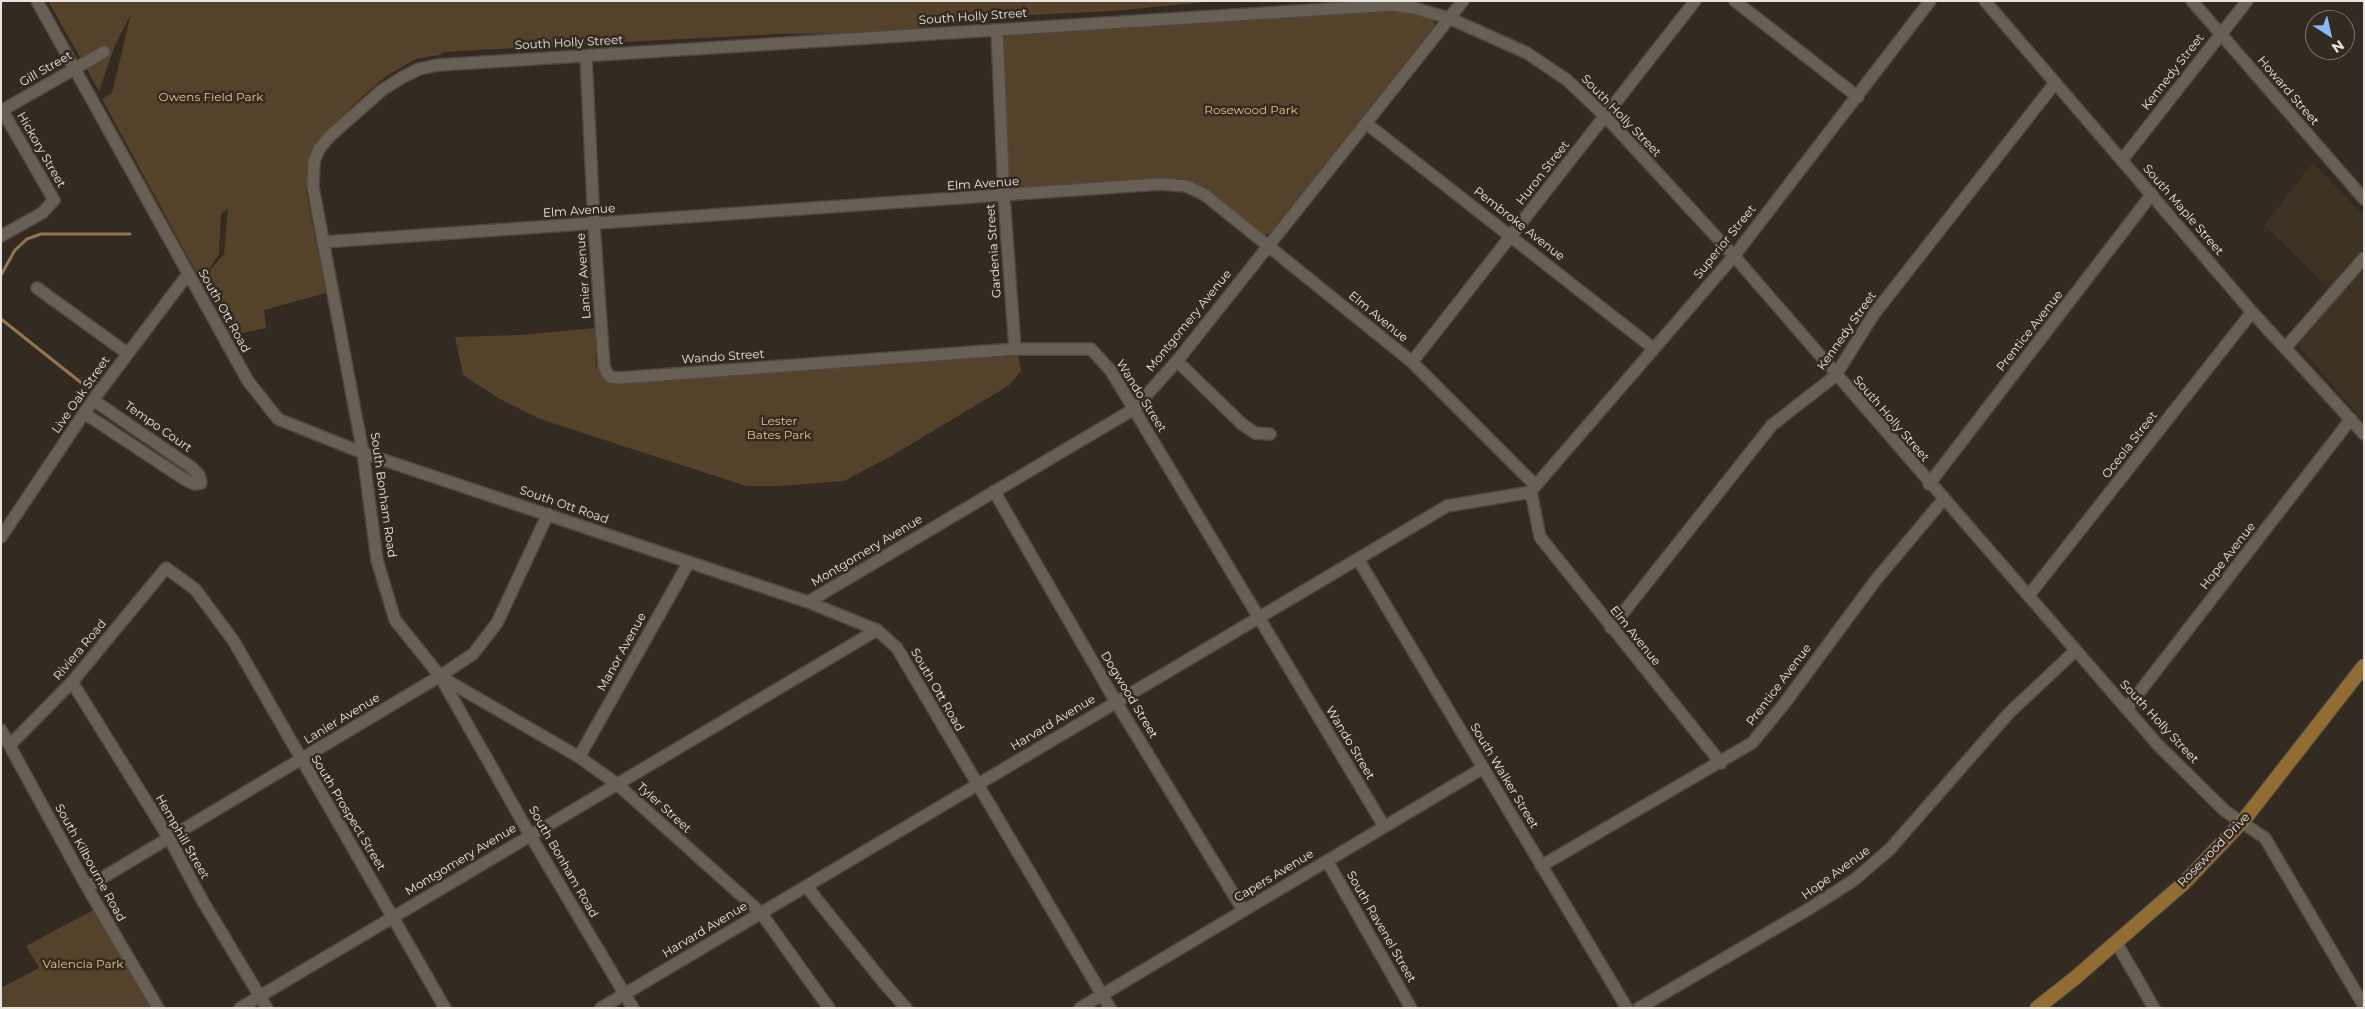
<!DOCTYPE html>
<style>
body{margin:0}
#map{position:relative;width:2365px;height:1009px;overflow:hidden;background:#332b21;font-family:Montserrat,sans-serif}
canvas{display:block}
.frame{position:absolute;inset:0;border:2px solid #eae4de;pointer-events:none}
.north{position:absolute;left:2305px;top:10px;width:50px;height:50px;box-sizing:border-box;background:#332b21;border:1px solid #7c756d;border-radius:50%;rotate:145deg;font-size:14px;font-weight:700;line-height:20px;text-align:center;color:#eae4de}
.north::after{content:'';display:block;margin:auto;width:18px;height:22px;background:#84bcfb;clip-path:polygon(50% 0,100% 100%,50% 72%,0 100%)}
</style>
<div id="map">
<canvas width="2365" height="1009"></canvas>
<div class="frame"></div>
<div class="north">N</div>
</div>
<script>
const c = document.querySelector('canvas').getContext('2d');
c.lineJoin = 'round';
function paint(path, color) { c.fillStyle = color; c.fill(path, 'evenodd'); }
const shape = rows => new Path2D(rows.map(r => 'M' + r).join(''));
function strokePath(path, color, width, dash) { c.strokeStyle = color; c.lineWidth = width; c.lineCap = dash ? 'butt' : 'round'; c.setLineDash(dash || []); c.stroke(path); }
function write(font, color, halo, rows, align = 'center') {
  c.font = font + ' Montserrat,sans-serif'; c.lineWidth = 5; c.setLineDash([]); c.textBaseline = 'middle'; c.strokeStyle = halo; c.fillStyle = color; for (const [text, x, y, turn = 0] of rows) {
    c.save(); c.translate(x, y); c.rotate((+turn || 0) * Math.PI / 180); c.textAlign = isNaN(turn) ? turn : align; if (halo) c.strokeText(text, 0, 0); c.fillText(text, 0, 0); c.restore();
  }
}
const built = shape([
 [2313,163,2364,216,2364,422,2293,339,2333,292,2264,225]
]);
const green = shape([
 [48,1,1216,1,1113,11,987,17,881,33,781,34,642,41,444,52,439,55,416,59,388,75,364,95,324,133,309,154,306,191,326,293,264,310,266,328,230,336,206,275,224,254,228,208,221,214,219,254,201,281,102,99,112,93,131,14,115,45,99,91],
 [1384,11,1408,13,1429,18,1433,20,1435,25,1269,234,1261,234,1206,188,1188,180,1015,188,1010,183,1001,46,1008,33],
 [595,328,596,366,603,376,867,365,1018,356,1021,371,1008,386,893,455,844,481,781,486,746,486,540,419,500,399,463,375,455,337,521,335],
 [99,907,158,1008,1,1008,1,988,39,968,26,946]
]);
const stream = shape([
 [1,275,15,250,27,239,41,234,130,234],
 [1,319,89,389]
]);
const minor = shape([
 [37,1,248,381,278,419,363,453,808,602,877,630,897,648,1110,1008],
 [1735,1,1858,97],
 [1985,1,2252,312,2364,434],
 [2192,1,2364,199],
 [997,30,1004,197,1015,349],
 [586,56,594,224,604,366,607,373,610,377,619,378,1015,349,1091,349,1111,371,1384,826],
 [1,111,104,52],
 [1367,124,1653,348],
 [2122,160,2247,1],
 [1,236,42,213,54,200,2,110],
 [323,242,1160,184,1186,186,1205,195,1412,362,1535,485],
 [37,288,127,353],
 [2286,347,2364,258],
 [1177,361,1242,424,1255,433,1270,434],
 [1412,362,1695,1],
 [84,413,184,479,194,484,201,483,199,475,191,467,93,400],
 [1929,484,2152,194],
 [994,491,1116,702,1243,910],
 [1531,491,1734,256,1930,1],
 [1531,492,1540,537,1721,763],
 [1,537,93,400,188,274],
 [1358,559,1627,1008],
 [2029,595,2252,312],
 [808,602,1134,409,1177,361,1463,1],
 [1611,628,1772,425,1835,376,1874,314,2055,83],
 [441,677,579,757,617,784,761,913,829,1008],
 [72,682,169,838,202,900,267,1008],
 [2127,708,2351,419],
 [1,730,87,887,158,1008],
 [10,745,72,682,166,568,195,589,233,640,445,1008],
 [579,757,689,562],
 [1327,861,1411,1008],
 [1541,866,1752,743,1784,704,1875,581,1943,500],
 [806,886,884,983,906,1008],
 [87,887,440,676,473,654,497,623,548,514],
 [2116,942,2154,1008],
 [240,1008,877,630],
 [601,1008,1447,506,1531,492],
 [633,1008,530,835,440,676,395,620,377,560,363,453,313,187,314,161,319,149,330,136,381,91,401,78,419,69,438,65,1393,5,1414,8,1449,18,1527,53,1567,80,1605,116,1734,256,2158,745,2225,811,2265,838,2364,1006],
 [1080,1008,1483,768],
 [1639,1008,1807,910,1854,880,1890,849,2009,713,2075,651]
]);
const major = shape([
 [2037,1008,2075,978,2184,883,2243,821,2364,666]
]);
const streetNames = [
 ["South Holly Street",973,17,-4],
 ["South Holly Street",569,43,-3],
 ["Gill Street",46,69,-30],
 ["Kennedy Street",2173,72,-52],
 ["Howard Street",2288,91,49],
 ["South Holly Street",1621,116,46],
 ["Hickory Street",41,150,60],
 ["Huron Street",1543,173,-52],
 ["Elm Avenue",983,184,-4],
 ["South Maple Street",2183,210,49],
 ["Elm Avenue",579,211,-4],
 ["Pembroke Avenue",1519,224,38],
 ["Superior Street",1725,242,-51],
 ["Gardenia Street",994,251,-94],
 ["Lanier Avenue",584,276,-94],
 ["South Ott Road",224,311,61],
 ["Elm Avenue",1378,317,39],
 ["Montgomery Avenue",1189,321,-51],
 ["Kennedy Street",1847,331,-55],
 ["Prentice Avenue",2030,331,-52],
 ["Wando Street",723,357,-4],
 ["Live Oak Street",81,395,-55],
 ["Wando Street",1141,396,58],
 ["South Holly Street",1891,419,49],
 ["Tempo Court",158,427,35],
 ["Oceola Street",2130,445,-52],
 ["South Bonham Road",383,495,82],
 ["South Ott Road",564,505,19],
 ["Montgomery Avenue",867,551,-31],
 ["Hope Avenue",2228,556,-52],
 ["Elm Avenue",1635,636,51],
 ["Riviera Road",80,650,-50],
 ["Manor Avenue",622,652,-61],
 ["Prentice Avenue",1779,685,-53],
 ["South Ott Road",937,690,60],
 ["Dogwood Street",1129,695,59],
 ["Lanier Avenue",342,719,-31],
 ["South Holly Street",2159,722,47],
 ["Harvard Avenue",1053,723,-31],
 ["Wando Street",1350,743,59],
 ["South Walker Street",1504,776,59],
 ["Tyler Street",664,808,42],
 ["South Prospect Street",348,813,59],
 ["Hemphill Street",182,837,60],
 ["Rosewood Drive",2214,850,-46],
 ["Montgomery Avenue",461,860,-31],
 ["South Bonham Road",563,862,60],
 ["South Kilbourne Road",90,863,61],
 ["Hope Avenue",1836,873,-36],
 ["Capers Avenue",1274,876,-31],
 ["South Ravenel Street",1381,927,60],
 ["Harvard Avenue",705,930,-31]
];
const parkNames = [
 ["Owens Field Park",211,97],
 ["Rosewood Park",1251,110],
 ["Lester",779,421],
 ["Bates Park",779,435],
 ["Valencia Park",83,964]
];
paint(built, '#3e3223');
paint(green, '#55422a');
strokePath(stream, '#927652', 3);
strokePath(minor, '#504941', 14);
strokePath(major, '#504941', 16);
strokePath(minor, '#696055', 11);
strokePath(major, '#916c33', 14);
write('12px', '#eae4de', '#332b21', streetNames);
write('12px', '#edc086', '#332b21', parkNames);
</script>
